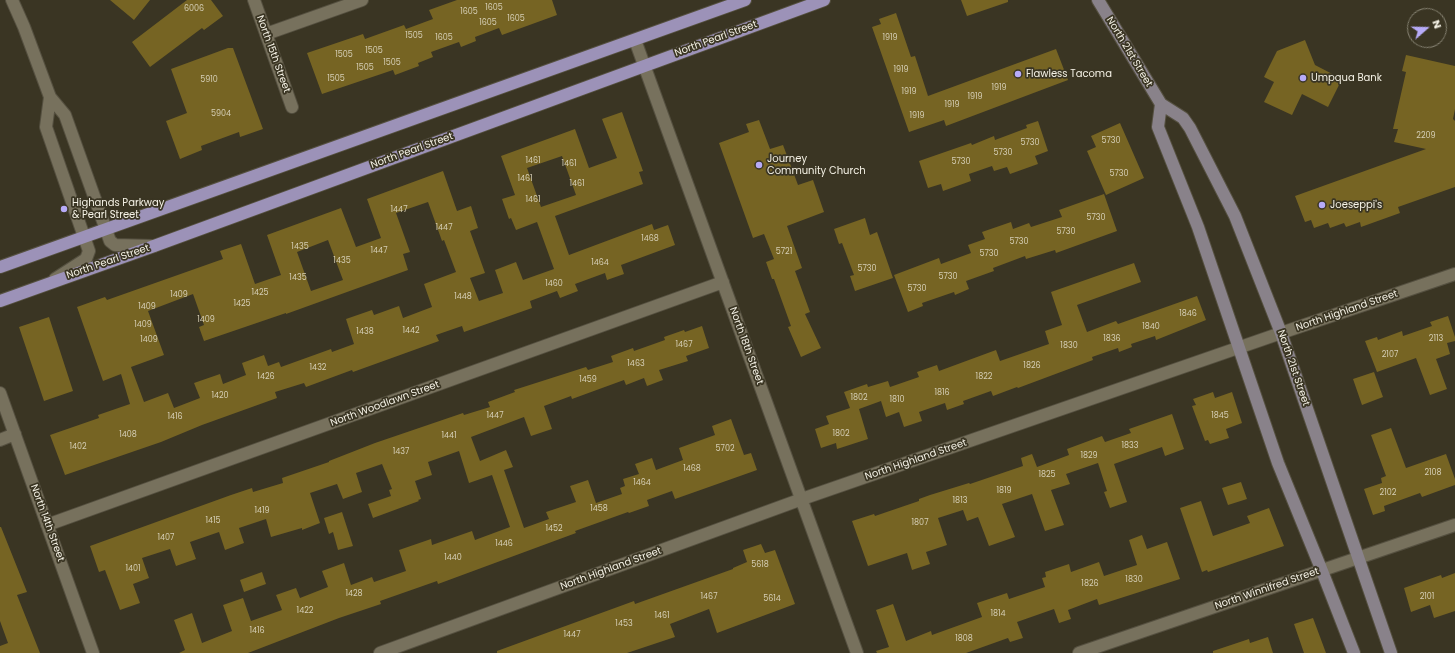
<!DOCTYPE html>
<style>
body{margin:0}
#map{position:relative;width:1455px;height:653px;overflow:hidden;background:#3a3523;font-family:Poppins,sans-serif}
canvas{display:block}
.north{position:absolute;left:1407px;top:8px;width:40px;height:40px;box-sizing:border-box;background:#3a3523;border:1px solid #858171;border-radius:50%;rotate:70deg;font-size:11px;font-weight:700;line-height:16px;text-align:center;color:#f5f2e6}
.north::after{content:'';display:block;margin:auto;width:14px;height:18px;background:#b7abf8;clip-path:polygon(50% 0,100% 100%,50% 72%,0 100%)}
</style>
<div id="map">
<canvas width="1455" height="653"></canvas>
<div class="north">N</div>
</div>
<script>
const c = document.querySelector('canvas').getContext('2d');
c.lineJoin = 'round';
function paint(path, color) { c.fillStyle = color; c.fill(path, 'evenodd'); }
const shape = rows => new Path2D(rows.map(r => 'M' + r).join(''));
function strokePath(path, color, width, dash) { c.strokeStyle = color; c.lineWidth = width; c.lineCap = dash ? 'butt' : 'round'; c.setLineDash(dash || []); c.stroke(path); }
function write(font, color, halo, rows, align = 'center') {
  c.font = font + ' Poppins,sans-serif'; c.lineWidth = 3.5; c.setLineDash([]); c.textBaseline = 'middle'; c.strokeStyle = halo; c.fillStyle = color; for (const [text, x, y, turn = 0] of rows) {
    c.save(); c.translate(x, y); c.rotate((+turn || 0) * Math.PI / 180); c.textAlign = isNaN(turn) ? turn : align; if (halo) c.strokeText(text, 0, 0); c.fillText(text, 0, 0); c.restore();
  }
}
const building = shape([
 [110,0,150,0,134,20],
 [187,0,211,0,223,16,204,30,202,28,150,67,132,42],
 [457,0,552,0,557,15,502,35,499,28,475,37,476,41,461,47,459,42,431,52,433,57,418,63,419,66,395,75,393,70,322,94,307,53,363,34,365,39,404,25,406,29,433,19,429,10],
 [961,0,1008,0,1008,2,967,16],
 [896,13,911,57,915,56,928,96,1056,49,1068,80,946,126,944,120,909,132,872,27,881,24,879,19],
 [1305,40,1315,65,1342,79,1328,107,1302,94,1292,115,1264,102,1274,82,1264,77,1277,51],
 [228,48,233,48,263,129,240,137,239,132,201,146,202,150,180,159,166,121,187,113,171,69],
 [1406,55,1455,66,1455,109,1453,119,1455,121,1455,187,1398,207,1400,213,1361,227,1360,222,1346,227,1344,223,1330,228,1328,223,1314,228,1311,220,1305,222,1295,196,1426,149,1394,142,1398,129,1393,129,1406,72,1402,71],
 [622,112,643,171,639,172,643,184,555,216,569,255,652,224,654,230,668,225,675,245,621,265,624,274,607,280,605,273,575,284,578,291,560,298,557,291,530,301,532,308,464,332,462,326,436,335,439,341,353,372,352,370,306,387,304,383,275,392,277,398,202,425,161,442,65,475,50,435,99,418,98,415,130,404,121,374,103,381,77,307,105,297,107,300,223,259,220,251,241,244,255,284,281,275,267,235,341,208,356,247,381,238,367,199,443,171,457,211,471,206,478,228,470,231,485,273,470,278,479,301,503,293,495,270,516,262,523,280,554,269,537,222,516,230,511,218,509,219,502,199,515,195,501,156,575,129,589,168,617,158,602,119],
 [562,156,576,195,541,207,527,168],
 [428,202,442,241,444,240,456,272,424,284,432,307,403,318,399,306,374,315,372,310,346,319,354,344,332,352,331,349,281,367,279,362,268,366,264,355,242,363,246,375,223,384,220,374,194,383,200,398,174,408,168,393,144,402,131,367,164,355,148,311,193,294,204,325,199,327,204,341,286,313,286,314,408,270,403,254,410,252,396,213],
 [328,240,343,280,311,291,297,252],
 [759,120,770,149,783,145,798,185,813,180,824,212,787,226,802,268,795,271,810,312,805,314,821,348,801,357,788,327,791,326,774,279,772,279,766,262,774,259,764,234,753,238,719,143,749,132,746,124],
 [1038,121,1048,151,1035,156,1038,164,1010,174,1007,167,994,171,992,166,969,174,971,181,943,191,941,184,928,188,919,161,971,143,972,145,994,136,995,140,1027,128,1026,125],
 [1120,123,1144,178,1106,195,1087,151,1096,147,1091,136],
 [1104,194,1117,231,1056,253,1055,250,1026,259,1025,256,993,268,994,271,966,281,969,289,955,295,954,292,922,303,923,306,908,312,894,275,939,258,941,264,971,253,968,245,985,239,982,232,1011,222,1013,229,1029,223,1031,227,1062,217,1059,210],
 [865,218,870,235,877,232,893,278,855,291,850,276,854,275,842,243,839,244,834,229],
 [1134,263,1141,282,1077,305,1087,332,1116,321,1118,324,1197,296,1206,320,1156,340,1155,336,1131,344,1132,347,1119,352,1118,348,1092,357,1093,360,1018,388,1017,387,993,396,991,391,963,401,964,404,947,410,945,403,919,412,922,421,904,427,899,412,886,417,881,401,859,409,868,439,837,449,836,443,821,448,815,429,829,424,826,416,850,408,844,392,867,384,868,387,888,381,890,387,919,377,917,372,937,365,939,371,996,350,1000,361,1049,344,1045,331,1062,325,1051,292],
 [1448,316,1455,337,1455,341,1447,343,1450,354,1436,359,1447,389,1430,395,1416,358,1377,372,1365,341,1377,337,1378,340,1402,331,1403,336,1432,326,1430,322],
 [49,317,73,391,44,401,19,327],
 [702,326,709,348,686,356,688,361,659,370,663,380,647,386,644,378,626,385,624,380,572,399,571,396,544,406,552,429,531,436,524,417,471,437,480,461,506,450,513,467,504,470,524,528,549,519,546,512,576,502,570,486,588,480,596,503,622,494,620,488,625,486,623,479,639,474,635,464,652,458,656,470,683,460,679,448,715,435,712,426,731,419,744,455,751,453,757,470,675,499,672,491,647,500,649,506,629,513,628,512,575,531,576,533,438,584,437,581,380,601,381,604,339,618,248,653,179,653,185,650,174,620,192,613,202,643,232,631,223,605,243,598,251,621,282,610,276,595,296,588,300,598,328,587,322,571,344,563,351,585,372,577,374,582,406,571,399,550,431,539,432,545,472,531,475,540,510,527,492,475,469,483,459,451,428,462,432,475,415,481,421,499,418,500,419,501,373,518,368,504,391,496,389,490,392,489,382,464,356,473,362,492,343,499,337,484,310,493,320,523,302,530,302,528,271,537,266,519,239,528,244,543,225,550,219,532,190,542,196,559,176,566,170,549,142,558,149,578,133,584,140,603,120,610,105,570,99,572,90,546,231,495,252,488,253,492,283,483,282,478,329,462,329,461,375,443,463,413,464,415,490,407,488,402,515,392,514,390,586,367,588,370,613,362,611,356,633,348,634,351,665,340,664,337,684,330,685,332],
 [1374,372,1383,397,1362,405,1353,379],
 [1213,392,1215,398,1232,392,1242,423,1226,429,1229,438,1210,444,1208,440,1205,441,1192,406,1196,405,1193,399],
 [1172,414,1184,449,1165,456,1162,447,1114,464,1127,502,1110,508,1104,492,1107,491,1098,463,1066,474,1070,484,1051,490,1064,525,1045,531,1032,494,1002,504,1015,537,989,546,978,517,967,521,963,510,938,518,947,545,926,552,930,564,912,570,907,553,868,566,852,521,874,514,875,516,919,501,919,499,930,495,969,483,970,484,1023,466,1021,458,1032,454,1037,467,1069,455,1067,449,1102,436,1105,442,1131,433,1129,429],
 [1391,428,1406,468,1446,454,1455,479,1455,485,1422,497,1420,493,1384,506,1385,511,1373,515,1364,489,1382,483,1381,478,1386,476,1371,435],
 [1241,482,1247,499,1228,505,1222,488],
 [1201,501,1213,536,1250,523,1247,516,1269,508,1284,546,1208,572,1207,570,1202,572,1180,508],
 [342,512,353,546,338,550,333,532,329,534,324,518],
 [0,527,1,527,27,592,17,595,40,653,0,653,0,646,8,643,0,621],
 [1142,535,1147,549,1167,542,1180,579,1099,605,1097,599,1068,610,1071,619,1059,623,1054,609,1017,622,1023,638,1010,642,1008,638,966,653,877,653,876,651,889,647,876,610,893,604,906,641,931,631,932,635,982,617,977,603,1007,593,1009,599,1045,587,1042,578,1046,577,1045,572,1069,564,1071,572,1099,562,1104,576,1137,565,1129,540],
 [761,544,765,553,775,550,795,604,717,633,709,609,670,624,675,637,627,653,497,653,497,651,634,601,635,604,733,569,733,568,747,562,743,550],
 [262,572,266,584,244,592,240,580],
 [1455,573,1455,611,1434,618,1430,605,1411,612,1404,588,1441,575,1442,578],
 [1313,618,1326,653,1304,653,1294,624],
 [1268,637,1273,653,1213,653,1213,651,1249,639,1250,643]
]);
const street = shape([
 [12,0,24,27,50,97,65,115,110,241,115,245,154,246],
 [254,0,292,107],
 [266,34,362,0],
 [635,40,857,653],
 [50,97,46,127,89,251,86,259,55,279],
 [0,393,93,653],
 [0,440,15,434],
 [47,525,723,282],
 [380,653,802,499,1281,333,1455,274],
 [1079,653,1455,525]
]);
const secondary = shape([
 [1098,0,1161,104,1183,118,1190,128,1235,216,1281,333,1391,653],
 [1161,104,1158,127,1198,227,1278,463,1322,571,1354,653]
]);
const primary = shape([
 [0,267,745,0],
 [0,301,154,246,824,0]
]);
const markers = [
 [1018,74,4,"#b7abf8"],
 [1303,78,4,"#b7abf8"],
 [759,165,4,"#b7abf8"],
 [1322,205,4,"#b7abf8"],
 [64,209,4,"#b7abf8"]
];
const numberNames = [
 ["1605",494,8],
 ["6006",194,9],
 ["1605",469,12],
 ["1605",516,19],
 ["1605",488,23],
 ["1505",414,36],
 ["1605",444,38],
 ["1919",890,38],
 ["1505",374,51],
 ["1505",344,55],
 ["1505",392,63],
 ["1505",365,68],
 ["1919",901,70],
 ["1505",336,79],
 ["5910",209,80],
 ["1919",999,88],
 ["1919",909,92],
 ["1919",975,97],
 ["1919",952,105],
 ["5904",221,114],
 ["1919",917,116],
 ["2209",1426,136],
 ["5730",1111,141],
 ["5730",1030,143],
 ["5730",1003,153],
 ["1461",533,161],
 ["5730",961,162],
 ["1461",569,164],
 ["5730",1119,174],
 ["1461",525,179],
 ["1461",577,184],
 ["1461",533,200],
 ["1447",399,210],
 ["5730",1096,218],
 ["1447",444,228],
 ["5730",1066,232],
 ["1468",650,239],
 ["5730",1019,242],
 ["1435",300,247],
 ["1447",379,251],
 ["5721",784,252],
 ["5730",989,254],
 ["1435",342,261],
 ["1464",600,263],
 ["5730",867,269],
 ["5730",948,277],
 ["1435",298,278],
 ["1460",554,284],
 ["5730",917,289],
 ["1425",260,293],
 ["1409",179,295],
 ["1448",463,297],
 ["1425",242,304],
 ["1409",147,307],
 ["1846",1188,314],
 ["1409",206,320],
 ["1409",143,325],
 ["1840",1151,327],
 ["1442",411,331],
 ["1438",365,332],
 ["1836",1112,339],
 ["2113",1436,339],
 ["1409",149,340],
 ["1467",684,345],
 ["1830",1069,346],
 ["2107",1390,355],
 ["1463",636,364],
 ["1826",1032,366],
 ["1432",318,368],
 ["1426",266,377],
 ["1822",984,377],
 ["1459",588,380],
 ["1816",942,393],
 ["1420",220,396],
 ["1802",859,398],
 ["1810",897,400],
 ["1447",495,416],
 ["1845",1220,416],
 ["1416",175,417],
 ["1802",841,434],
 ["1408",128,435],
 ["1441",449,436],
 ["1833",1130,446],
 ["1402",78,447],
 ["5702",725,449],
 ["1437",401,452],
 ["1829",1089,456],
 ["1468",692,469],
 ["2108",1433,473],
 ["1825",1047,475],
 ["1464",642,483],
 ["1819",1004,491],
 ["2102",1388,493],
 ["1813",960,501],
 ["1458",599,509],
 ["1419",262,511],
 ["1415",213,521],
 ["1807",920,523],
 ["1452",554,529],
 ["1407",166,538],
 ["1446",504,544],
 ["1440",453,558],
 ["5618",760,565],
 ["1401",133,569],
 ["1830",1134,580],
 ["1826",1090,584],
 ["1428",354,594],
 ["1467",709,597],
 ["2101",1427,597],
 ["5614",772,599],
 ["1422",305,611],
 ["1814",998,614],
 ["1461",662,616],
 ["1453",624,624],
 ["1416",257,631],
 ["1447",572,635],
 ["1808",964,639]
];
const streetNames = [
 ["North Pearl Street",716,39,-20],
 ["North 21st Street",1129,52,59],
 ["North 15th Street",273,54,70],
 ["North Pearl Street",412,151,-20],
 ["North Pearl Street",108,262,-19],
 ["North Highland Street",1347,311,-19],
 ["North 18th Street",746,346,70],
 ["North 21st Street",1293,368,71],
 ["North Woodlawn Street",385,404,-20],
 ["North Highland Street",916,460,-19],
 ["North 14th Street",47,523,70],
 ["North Highland Street",611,569,-20],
 ["North Winnifred Street",1267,589,-19]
];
const poiNames = [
 ["Flawless Tacoma",1026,74],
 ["Umpqua Bank",1311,78],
 ["Journey",767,159],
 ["Community Church",767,171],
 ["Highands Parkway",72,203],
 ["& Pearl Street",72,215],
 ["Joeseppi's",1330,205]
];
paint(building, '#766423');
strokePath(street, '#555040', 14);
strokePath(secondary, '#555040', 14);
strokePath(primary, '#555040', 14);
strokePath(street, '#77715d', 12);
strokePath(secondary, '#89828a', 12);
strokePath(primary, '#9c92b8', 12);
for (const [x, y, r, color] of markers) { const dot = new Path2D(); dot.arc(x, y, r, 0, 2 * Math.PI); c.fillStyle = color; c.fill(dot); strokePath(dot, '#3a3523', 1.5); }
write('8px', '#d5ceb5', null, numberNames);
write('10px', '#f5f2e6', '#3a3523', streetNames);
write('10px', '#f5f2e6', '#3a3523', poiNames, 'left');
</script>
